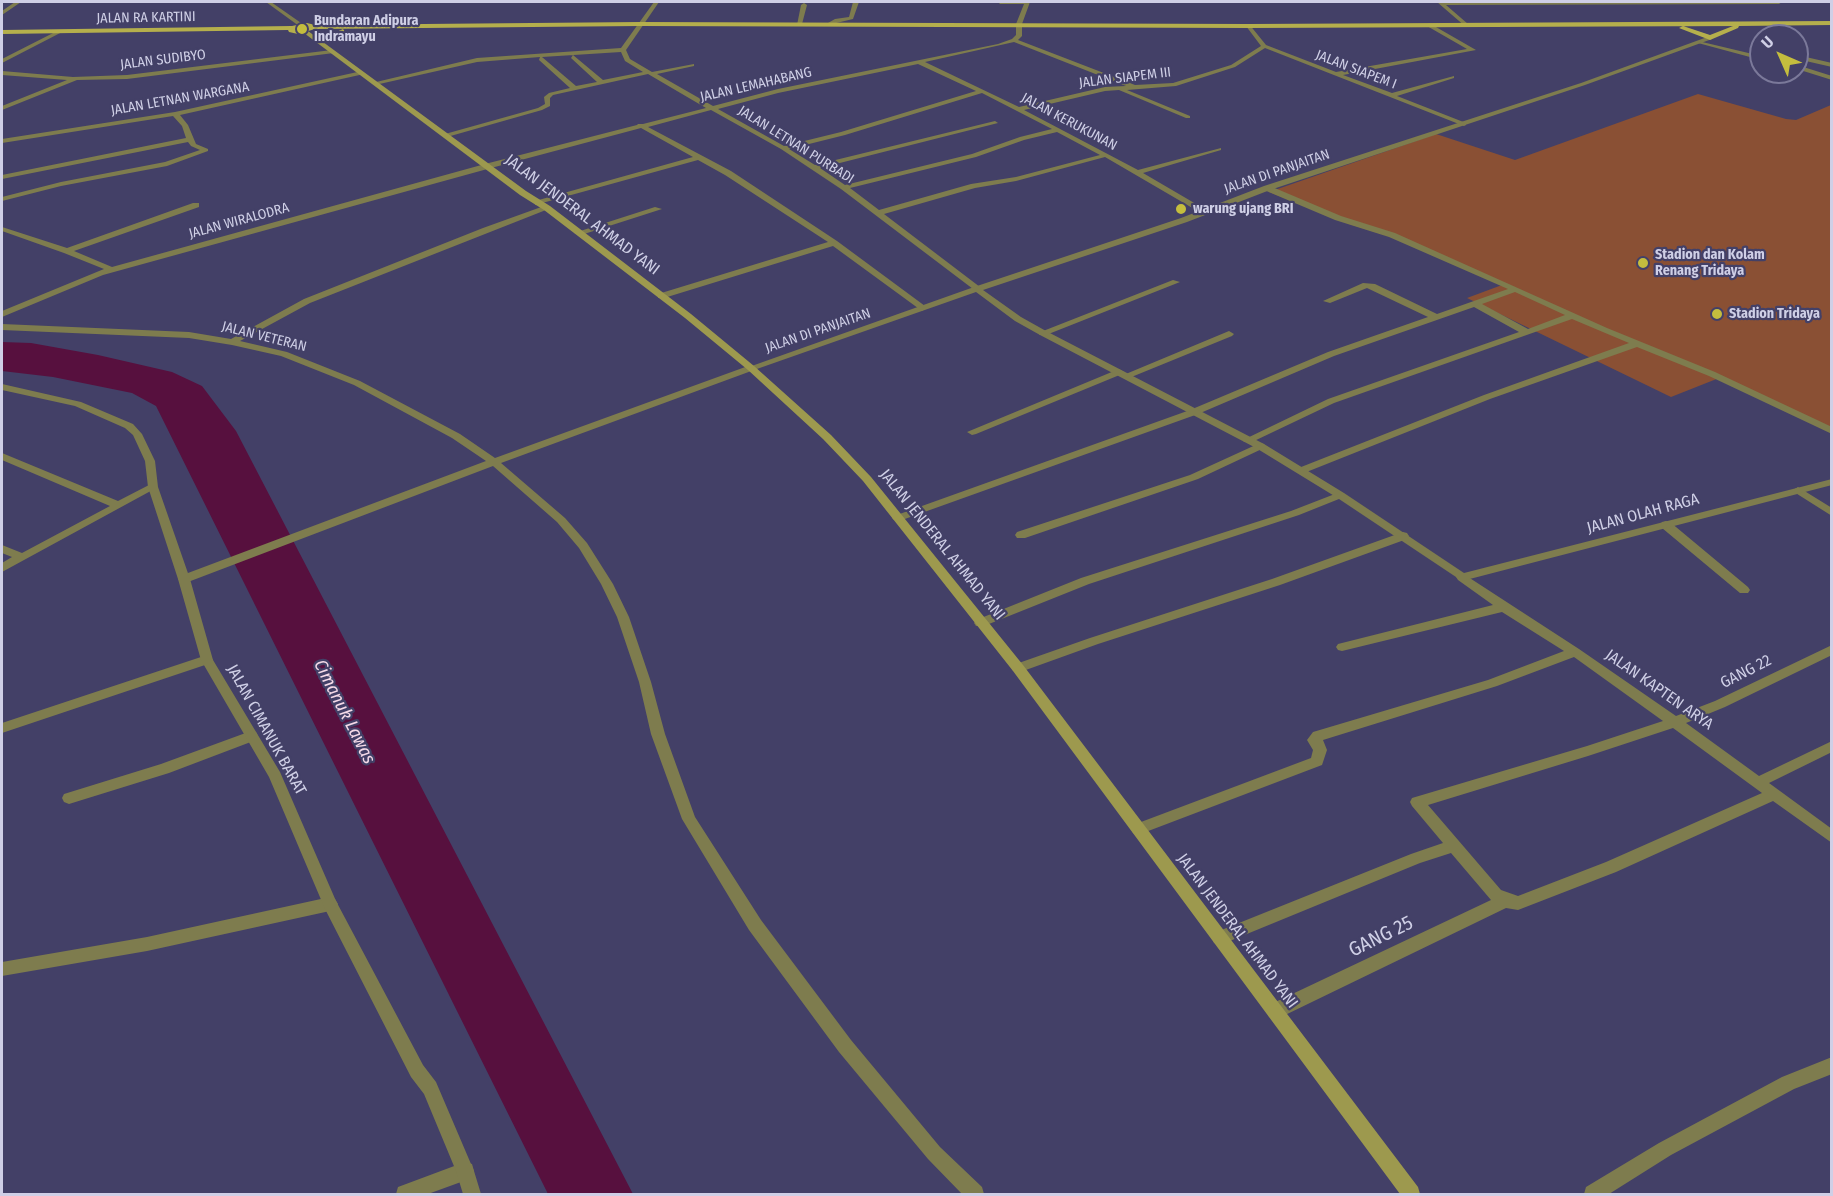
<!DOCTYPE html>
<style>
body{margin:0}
#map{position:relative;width:1833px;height:1196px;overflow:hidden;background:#434067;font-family:"Fira Sans Condensed",sans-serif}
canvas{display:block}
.frame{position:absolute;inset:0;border:3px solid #cfcfe6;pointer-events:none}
.north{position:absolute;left:1749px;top:24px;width:60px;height:60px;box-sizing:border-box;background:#434067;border:2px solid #7b799a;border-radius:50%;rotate:315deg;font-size:16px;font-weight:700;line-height:24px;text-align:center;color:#cfcfe6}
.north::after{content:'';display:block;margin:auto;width:21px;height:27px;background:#c4bd3e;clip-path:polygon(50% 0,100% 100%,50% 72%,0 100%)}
</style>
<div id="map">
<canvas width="1833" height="1196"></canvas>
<div class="frame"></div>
<div class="north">U</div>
</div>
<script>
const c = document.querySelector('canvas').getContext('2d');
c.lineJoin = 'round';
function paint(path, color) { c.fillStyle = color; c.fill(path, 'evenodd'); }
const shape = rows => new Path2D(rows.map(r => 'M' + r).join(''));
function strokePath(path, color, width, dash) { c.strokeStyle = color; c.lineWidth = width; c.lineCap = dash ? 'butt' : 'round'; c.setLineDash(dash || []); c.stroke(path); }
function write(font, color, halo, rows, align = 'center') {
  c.font = font + ' "Fira Sans Condensed",sans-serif'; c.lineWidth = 4.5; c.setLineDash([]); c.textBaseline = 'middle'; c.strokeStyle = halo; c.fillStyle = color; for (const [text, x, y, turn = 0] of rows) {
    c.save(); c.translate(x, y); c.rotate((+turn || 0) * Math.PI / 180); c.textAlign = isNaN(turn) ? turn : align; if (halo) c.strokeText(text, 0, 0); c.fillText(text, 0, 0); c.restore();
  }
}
const green = shape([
 [1698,94,1786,119,1796,120,1831,105,1831,431,1719,378,1671,397,1467,298,1502,285,1407,242,1349,224,1269,192,1436,134,1515,160]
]);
const water = shape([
 [2,342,31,343,98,355,172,372,202,386,236,431,633,1194,548,1194,156,406,132,393,53,377,2,371]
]);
const minor = shape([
 [15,2,21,2,2,15,2,11,15,2],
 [654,2,659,2,626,50,630,59,652,72,694,64,694,66,657,74,713,106,778,89,998,44,1012,39,1016,35,1016,24,1024,4,1000,4,998,2,1030,2,1022,24,1022,36,1018,40,1135,85,1173,83,1231,65,1261,46,1246,26,1249,24,1266,45,1336,72,1467,49,1427,26,1429,23,1476,50,1343,75,1392,93,1454,76,1454,78,1397,96,1466,123,1466,125,1464,126,1265,48,1235,67,1176,86,1127,90,1190,116,1190,118,1186,118,1119,90,1105,91,1024,110,1138,170,1221,148,1221,150,1143,173,1208,211,1201,213,1105,157,1016,181,975,188,884,214,980,287,980,291,977,292,841,189,781,149,711,110,648,127,731,171,837,241,925,306,926,308,922,311,833,246,664,298,658,298,658,294,828,242,725,175,698,160,535,205,535,201,693,157,641,128,491,168,103,275,2,317,2,311,104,269,64,253,2,231,2,227,67,248,193,203,199,203,199,207,74,251,112,267,485,164,637,125,638,124,643,124,706,108,648,74,553,95,550,98,550,106,542,110,447,137,444,135,445,134,538,108,545,104,544,97,549,93,570,88,539,60,540,57,477,62,375,85,372,83,477,58,621,48,654,2],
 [1014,42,1126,86,1105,87,1019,107,925,62,1014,42],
 [621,52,625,61,643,72,603,80,573,55,571,58,597,82,576,86,542,57,621,52],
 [918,64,976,91,841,132,784,146,718,109,778,93,918,64],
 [982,93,1052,129,1020,137,972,154,845,185,820,168,998,123,995,121,815,165,789,149,845,135,982,93],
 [1057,132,1100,155,1016,177,971,184,879,210,850,188,976,157,1024,140,1057,132],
 [853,2,859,2,853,19,828,25,828,23,835,19,849,17,853,2],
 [1437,2,1782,2,1779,4,1446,5,1468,24,1466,27,1437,2],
 [804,3,807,5,802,24,797,25,801,5,804,3],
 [59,30,64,31,2,63,2,59,59,30],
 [1698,41,1761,56,1761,60,1698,43,1698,41],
 [332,50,334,53,127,79,77,80,2,110,2,106,67,80,2,75,2,71,73,77,127,75,332,50],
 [1797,55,1832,63,1832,67,1797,59,1797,55],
 [1797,65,1832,76,1832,80,1797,69,1797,65],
 [362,71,364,74,180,115,188,125,196,144,208,149,208,151,167,166,61,186,2,201,2,197,61,182,165,162,200,150,191,146,188,142,2,179,2,175,186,138,182,126,173,116,2,143,2,139,175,112,362,71],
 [1264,186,1270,186,1341,216,1395,233,1607,328,1715,372,1832,427,1832,434,1709,376,1637,347,1490,399,1304,473,1300,474,1295,471,1296,469,1484,395,1629,343,1572,319,1334,403,1252,442,1244,442,1243,440,1328,399,1519,332,1474,307,1334,356,1198,414,902,520,894,520,892,518,894,516,1190,410,1328,352,1428,317,1367,288,1330,303,1323,301,1363,283,1375,284,1437,314,1508,289,1389,237,1335,220,1264,190,1264,186],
 [1515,292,1565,315,1528,329,1482,304,1515,292],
 [544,206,551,208,310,303,240,341,287,352,360,381,460,434,495,458,748,366,754,366,754,370,501,463,565,518,587,543,613,584,629,617,651,682,665,734,695,817,761,920,851,1040,940,1147,982,1187,984,1194,962,1194,928,1159,839,1052,749,930,682,819,651,734,639,682,617,617,601,584,579,548,557,522,493,466,188,582,180,582,178,579,180,576,486,461,452,438,354,385,281,356,232,345,189,338,2,330,2,324,189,332,231,339,304,299,483,228,544,206],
 [655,207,662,209,581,235,574,233,655,207],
 [1173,280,1180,282,1046,335,1040,335,1038,333,1173,280],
 [1229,331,1234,334,1232,336,1129,378,1126,379,1121,376,1229,331],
 [1119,369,1124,372,1122,374,976,434,972,435,967,432,1119,369],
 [1260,443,1264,444,1265,446,1264,448,1198,479,1025,538,1017,538,1015,535,1017,532,1190,475,1260,443],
 [2,453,118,501,149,485,153,484,158,487,2,572,2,563,12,557,2,553,2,545,22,553,110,506,2,460,2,453],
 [1798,487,1832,508,1832,516,1794,492,1793,490,1798,487],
 [1340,492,1345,495,1344,497,1299,515,1089,584,984,626,976,626,974,623,976,620,1081,578,1291,511,1340,492],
 [1666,521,1670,522,1748,587,1750,590,1748,593,1740,593,1662,528,1660,525,1662,522,1666,521],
 [1403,532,1407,533,1409,536,1407,539,1280,585,1098,644,1023,671,1013,671,1012,668,1013,665,1090,638,1272,579,1403,532],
 [1462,573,1579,649,1676,716,1715,701,1832,645,1832,655,1725,707,1686,723,1759,776,1832,741,1832,752,1769,783,1832,829,1832,843,1773,801,1616,872,1518,910,1506,908,1281,1017,1275,1019,1269,1017,1267,1011,1269,1005,1491,900,1451,853,1420,863,1220,945,1214,943,1212,938,1214,933,1411,854,1443,843,1412,806,1410,802,1412,798,1587,746,1663,721,1574,657,1497,686,1323,740,1327,750,1322,765,1143,833,1138,835,1133,833,1131,829,1133,825,1311,758,1313,750,1307,740,1313,732,1488,680,1564,651,1502,612,1342,651,1338,650,1336,647,1338,644,1342,643,1493,605,1458,580,1456,577,1462,573],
 [1673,728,1762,793,1606,862,1518,896,1501,890,1428,805,1588,756,1673,728],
 [207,655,211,657,213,660,211,663,2,733,2,723,207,655],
 [251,731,256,732,258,736,256,740,169,773,69,804,64,802,62,798,64,794,161,764,251,731],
 [330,897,335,899,338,904,335,909,330,911,147,951,2,976,2,962,147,937,330,897],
 [1832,1057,1832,1074,1794,1089,1671,1155,1609,1194,1584,1194,1586,1187,1659,1143,1782,1077,1832,1057],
 [465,1162,472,1164,474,1171,472,1178,428,1194,396,1194,398,1187,465,1162]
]);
const tertiary = shape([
 [266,2,271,2,304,25,299,26,266,2],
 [1710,36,1712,39,1585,85,1270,190,1187,222,983,290,1021,317,1046,331,1264,444,1344,493,1464,573,1832,479,1832,485,1462,581,1336,497,1256,448,1040,335,1015,321,976,292,754,370,748,370,746,368,974,287,1181,218,1264,186,1581,83,1710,36],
 [2,384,81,402,133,424,142,434,155,461,158,487,190,579,213,660,280,772,336,901,423,1065,436,1082,474,1171,481,1194,463,1194,456,1171,424,1094,411,1077,325,909,269,777,201,660,178,579,148,487,145,461,133,435,125,428,75,406,2,390,2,384]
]);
const secondary = shape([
 [304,31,308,31,526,191,550,206,691,314,754,366,831,435,871,477,1023,665,1418,1187,1420,1194,1400,1194,1013,671,863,481,823,439,748,370,685,318,544,210,520,195,304,33,304,31]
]);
const primary = shape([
 [1832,21,1832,25,1739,26,1738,28,1710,40,1679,28,1683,26,1710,35,1733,26,1249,28,640,26,315,29,298,34,289,32,288,30,2,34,2,30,292,26,307,23,315,25,640,22,1249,24,1832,21],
 [343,29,345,32,322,44,315,42,343,29]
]);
const markers = [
 [302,29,6,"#c4bd3e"],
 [1181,209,6,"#c4bd3e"],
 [1643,263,6,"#c4bd3e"],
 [1717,314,6,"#c4bd3e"]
];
const farStreetnames = [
 ["JALAN RA KARTINI",146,18,-1],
 ["JALAN SUDIBYO",163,60,-7],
 ["JALAN SIAPEM I",1356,70,21],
 ["JALAN SIAPEM III",1125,78,-7],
 ["JALAN LEMAHABANG",756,85,-13],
 ["JALAN LETNAN WARGANA",180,99,-10],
 ["JALAN KERUKUNAN",1069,122,28],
 ["JALAN LETNAN PURBADI",796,145,32],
 ["JALAN DI PANJAITAN",1277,172,-19],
 ["JALAN WIRALODRA",239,221,-15],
 ["JALAN DI PANJAITAN",818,331,-19],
 ["JALAN VETERAN",264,337,14]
];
const farPoinames = [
 ["Bundaran Adipura",314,21],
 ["Indramayu",314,37],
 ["warung ujang BRI",1193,209],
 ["Stadion dan Kolam",1655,255],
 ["Renang Tridaya",1655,271],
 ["Stadion Tridaya",1729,314]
];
const streetNames = [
 ["JALAN JENDERAL AHMAD YANI",582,215,37],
 ["JALAN OLAH RAGA",1643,514,-15],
 ["JALAN JENDERAL AHMAD YANI",942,545,51],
 ["GANG 22",1746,672,-27],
 ["JALAN KAPTEN ARYA",1659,690,35],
 ["JALAN CIMANUK BARAT",266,730,61],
 ["JALAN JENDERAL AHMAD YANI",1237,931,53]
];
const waterNames = [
 ["Cimanuk Lawas",344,712,63]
];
const nearStreetnames = [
 ["GANG 25",1381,937,-26]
];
paint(green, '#8a5034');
paint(water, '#57103e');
paint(minor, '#7e7c4e');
paint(tertiary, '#7e7c4e');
paint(secondary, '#9d994e');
paint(primary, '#b5af4c');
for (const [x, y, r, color] of markers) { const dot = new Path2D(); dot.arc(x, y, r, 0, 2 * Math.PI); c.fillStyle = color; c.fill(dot); strokePath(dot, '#434067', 2); }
write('14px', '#cfcfe6', '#434067', farStreetnames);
write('bold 14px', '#cfcfe6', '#434067', farPoinames, 'left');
write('16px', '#cfcfe6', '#434067', streetNames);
write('italic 18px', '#f5dae8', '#434067', waterNames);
write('20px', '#cfcfe6', '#434067', nearStreetnames);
</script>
